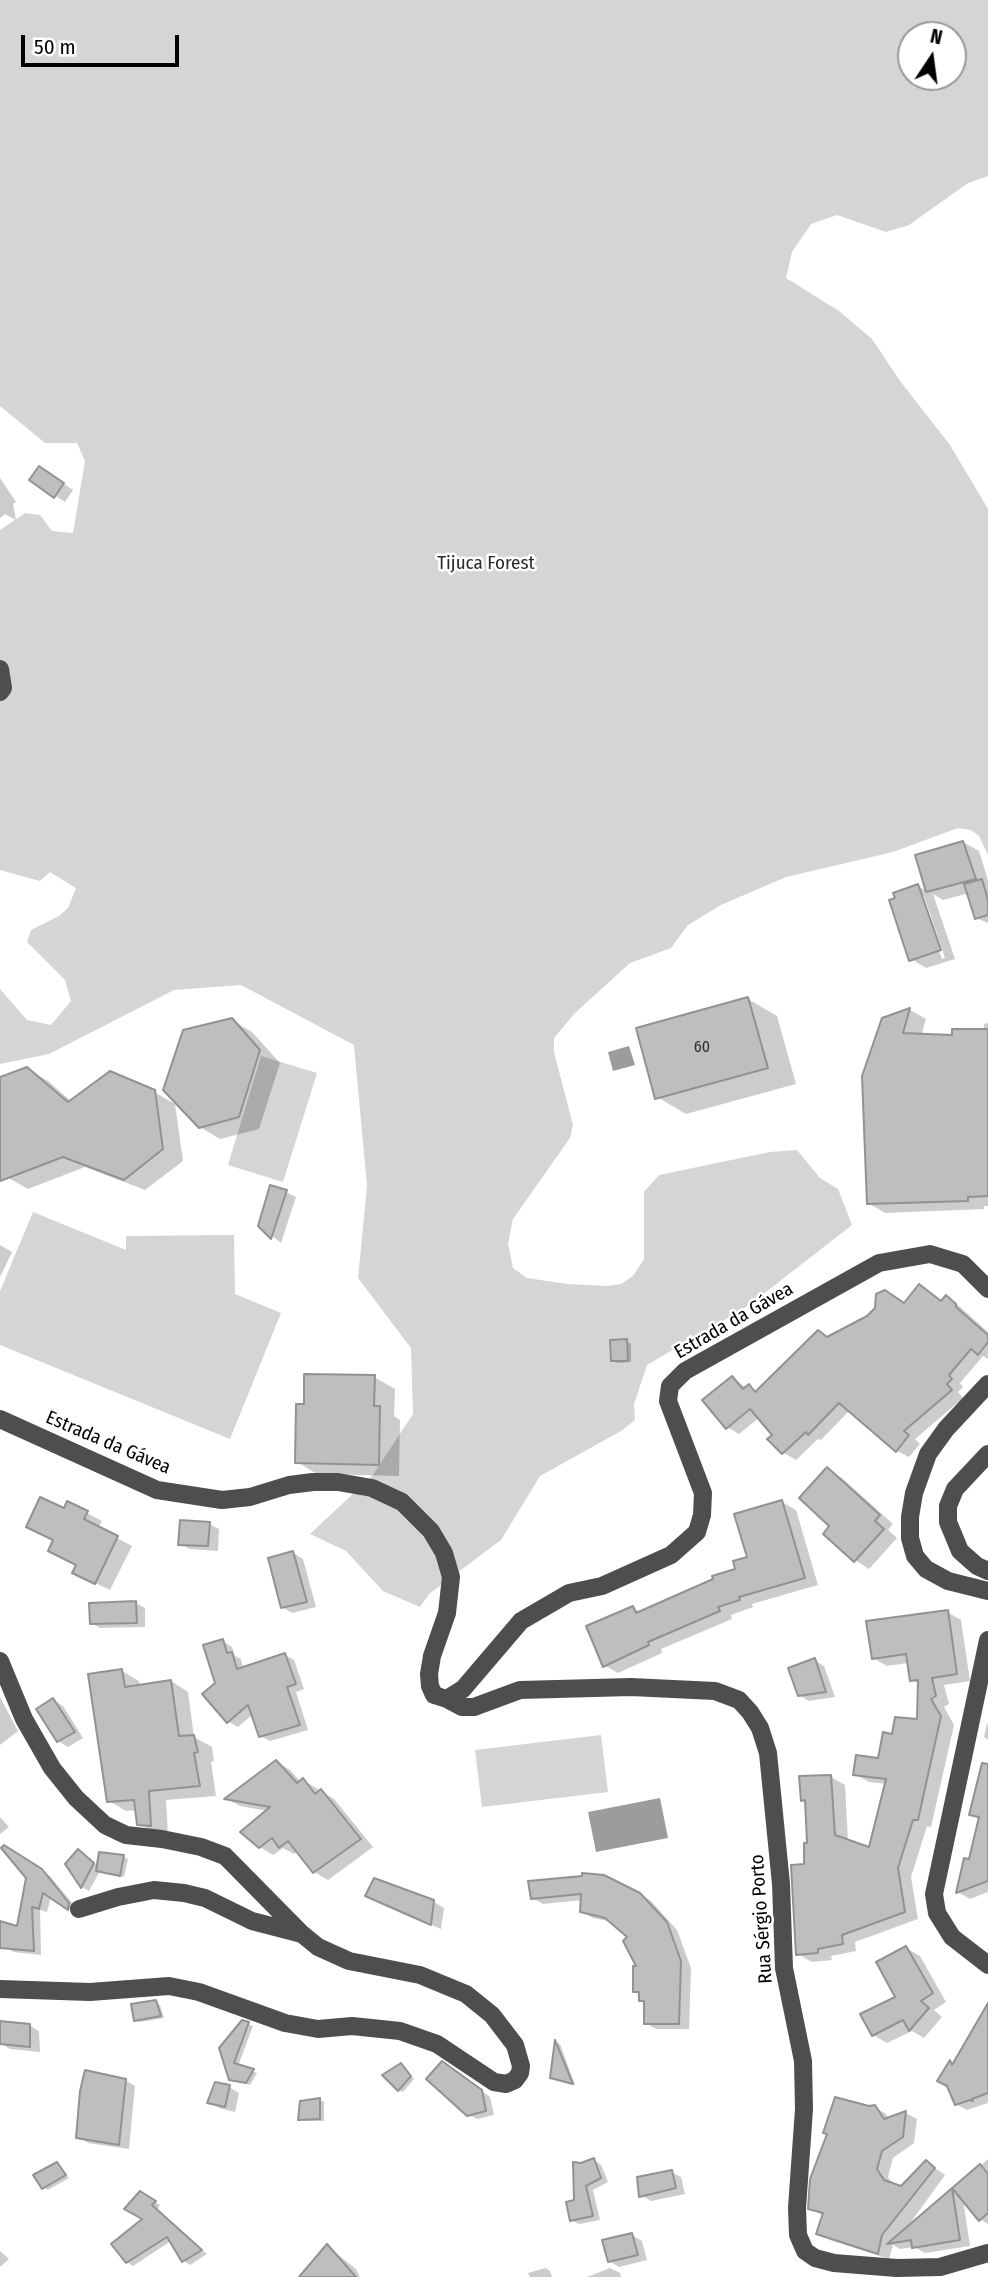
<!DOCTYPE html>
<meta charset="utf-8">
<style>
body{margin:0}
#map{position:relative;width:988px;height:2277px;overflow:hidden;background:#fff;font-family:"Fira Sans Condensed",sans-serif}
canvas{display:block}
.north{position:absolute;left:897px;top:21px;width:70px;height:70px;box-sizing:border-box;background:#fff;border:2px solid #999;border-radius:50%;rotate:13deg;font-size:19px;font-weight:700;line-height:28px;text-align:center;color:#000}
.north::after{content:'';display:block;margin:auto;width:24px;height:32px;background:#000;clip-path:polygon(50% 0,100% 100%,50% 72%,0 100%)}
.scale{position:absolute;left:21px;top:35px;width:158px;height:32px;box-sizing:border-box;border:4px solid #000;border-top:0;padding-left:9px;font-size:21px;line-height:24px;white-space:nowrap;color:#000;-webkit-text-stroke:5px #fff;paint-order:stroke}
</style>
<div id="map">
<canvas width="988" height="2277"></canvas>
<div class="north">N</div>
<div class="scale">50 m</div>
</div>
<script>
const c = document.querySelector('canvas').getContext('2d');
c.lineJoin = 'round';
function paint(path, color) { c.fillStyle = color; c.fill(path, 'evenodd'); }
const shape = rows => new Path2D(rows.map(r => 'M' + r).join(''));
function strokePath(path, color, width, dash) { c.strokeStyle = color; c.lineWidth = width; c.lineCap = dash ? 'butt' : 'round'; c.setLineDash(dash || []); c.stroke(path); }
function write(font, color, halo, rows, align = 'center') {
  c.font = font + ' "Fira Sans Condensed",sans-serif'; c.lineWidth = 5; c.setLineDash([]); c.textBaseline = 'middle'; c.strokeStyle = halo; c.fillStyle = color; for (const [text, x, y, turn = 0] of rows) {
    c.save(); c.translate(x, y); c.rotate((+turn || 0) * Math.PI / 180); c.textAlign = isNaN(turn) ? turn : align; if (halo) c.strokeText(text, 0, 0); c.fillText(text, 0, 0); c.restore();
  }
}
const green = shape([
 [0,0,988,0,988,176,968,183,909,225,886,232,837,215,811,224,792,252,786,278,839,311,872,339,900,381,950,445,988,509,988,855,979,836,971,830,958,828,893,852,786,877,721,905,688,925,671,948,630,963,575,1013,554,1038,554,1052,573,1125,570,1138,513,1219,508,1244,513,1268,527,1278,567,1284,606,1286,621,1284,633,1276,644,1259,644,1192,659,1175,770,1152,797,1150,820,1178,838,1189,852,1225,748,1306,647,1365,634,1404,635,1420,621,1431,540,1476,501,1540,429,1594,420,1607,383,1591,346,1551,310,1534,372,1476,413,1414,411,1348,358,1278,367,1186,354,1045,241,985,174,990,49,1054,0,1064,0,989,27,1020,51,1025,71,1001,65,980,27,942,31,930,59,916,68,908,76,888,50,872,40,881,0,870,0,530,25,513,40,515,52,531,73,533,85,461,77,443,45,443,0,406],
 [911,35,953,35,953,77,911,77],
 [261,1056,317,1073,283,1182,228,1165],
 [33,1212,126,1250,126,1236,234,1235,235,1294,281,1313,230,1439,0,1345,0,1291],
 [601,1735,608,1792,482,1807,475,1750]
]);
const water = shape([
 [629,1046,635,1065,613,1071,608,1052],
 [660,1798,668,1838,596,1852,588,1812]
]);
const shadow = shape([
 [50,474,73,490,65,502,31,480],
 [0,478,16,502,13,504,16,520,5,514,0,518],
 [963,842,979,851,988,880,988,923,976,918,969,893,943,900,933,894,955,959,926,968,911,959,918,886,928,892,917,856],
 [921,896,924,896,945,958,942,959],
 [748,999,777,1016,796,1084,686,1114,657,1097],
 [910,1010,926,1019,921,1036,954,1037,984,1030,984,1024,988,1023,988,1206,984,1206,984,1209,885,1213,868,1203,883,1019],
 [231,1020,252,1032,280,1063,259,1129,220,1139,200,1127],
 [27,1069,48,1081,72,1102,154,1092,175,1104,183,1161,145,1190,85,1167,28,1189,7,1177,0,1172,0,1079],
 [286,1192,296,1197,281,1243,260,1226],
 [0,1245,12,1252,0,1277],
 [919,1286,943,1302,946,1298,958,1305,988,1332,988,1359,983,1356,960,1383,963,1387,958,1392,963,1398,915,1439,920,1444,909,1457,897,1451,850,1410,821,1440,818,1439,796,1460,784,1453,770,1439,775,1435,760,1417,739,1434,727,1427,732,1378,747,1388,749,1387,757,1391,818,1332,829,1338,905,1304],
 [626,1341,631,1344,631,1362,617,1363,613,1360],
 [374,1377,395,1389,394,1416,400,1420,399,1476,317,1474,297,1462,305,1406],
 [828,1470,842,1478,893,1524,888,1530,897,1538,869,1569,855,1560],
 [782,1502,796,1510,818,1585,752,1604,753,1607,731,1615,732,1619,661,1649,662,1653,618,1673,604,1665,633,1608,641,1612,737,1570,749,1559],
 [68,1503,102,1521,98,1528,132,1546,110,1590,89,1580,55,1540],
 [209,1524,219,1529,218,1551,190,1549,180,1544],
 [293,1553,303,1559,316,1607,292,1613,282,1607],
 [136,1603,145,1608,145,1627,100,1628,91,1623],
 [947,1612,961,1620,970,1681,944,1685,949,1704,944,1707,954,1725,931,1827,927,1826,911,1877,918,1919,855,1942,856,1951,831,1956,832,1960,812,1962,798,1954,809,1845,807,1803,802,1800,831,1777,845,1785,848,1841,870,1849,887,1784,869,1782,855,1774,879,1760,893,1736,918,1721,920,1684,912,1680,909,1663,887,1666,873,1658],
 [223,1641,232,1647,235,1656,241,1659,243,1668,285,1655,294,1660,304,1689,296,1692,308,1730,270,1741,261,1736,253,1714,238,1727,229,1722,204,1694,217,1683],
 [814,1660,824,1666,835,1697,809,1701,799,1695],
 [122,1671,139,1681,140,1686,171,1681,188,1692,194,1737,212,1747,214,1761,211,1762,216,1796,166,1800,168,1835,157,1834,139,1824,137,1810,126,1811,109,1801],
 [0,1697,18,1731,0,1745],
 [53,1700,63,1706,83,1738,68,1747,58,1741],
 [987,1724,988,1724,988,1740,984,1737],
 [277,1762,290,1770,301,1782,303,1780,334,1799,373,1847,328,1880,314,1872,298,1851,294,1854,283,1848,273,1855,260,1847,268,1811,240,1806,227,1799],
 [988,1786,988,1892,970,1899,958,1892,970,1861,980,1820,971,1814],
 [0,1817,9,1827,0,1834],
 [78,1851,98,1866,123,1857,128,1859,124,1877,100,1871,89,1891,82,1887,67,1864],
 [13,1852,50,1876,77,1909,76,1913,51,1897,47,1912,40,1910,41,1955,14,1952,6,1948,18,1928,28,1877],
 [530,1882,639,1894,651,1901,677,1930,691,1968,689,2029,656,2029,646,2023,646,2003,641,2000,641,1995,634,1992,639,1968,630,1937,613,1922,593,1918,582,1912,583,1900,543,1904,532,1898],
 [377,1901,434,1902,444,1908,441,1929],
 [906,1948,920,1956,946,2002,934,2010,942,2017,924,2038,912,2031,887,2043,873,2035,897,1998],
 [156,2002,160,2005,164,2018,140,2022,136,2019],
 [988,2017,988,2103,967,2110,956,2104,950,2063,954,2065],
 [243,2022,253,2026,238,2066,257,2073,250,2085,231,2078],
 [29,2025,39,2031,40,2052,10,2049,0,2043],
 [557,2043,560,2044,575,2085,552,2077],
 [402,2065,414,2079,403,2092,399,2090],
 [451,2068,490,2097,494,2115,477,2119,468,2114],
 [125,2080,135,2086,129,2149,88,2143,78,2137],
 [229,2087,239,2093,235,2112,219,2108,210,2102],
 [319,2099,324,2102,324,2121,304,2121,300,2119],
 [874,2107,886,2114,889,2119,906,2113,917,2119,914,2143,893,2158,888,2177,893,2185,902,2188,926,2162,945,2175,903,2233,988,2159,988,2224,980,2219,963,2199,970,2246,925,2253,914,2247,900,2249,893,2245,889,2259,830,2240,818,2233,824,2216,810,2208,869,2108],
 [594,2160,601,2165,608,2182,593,2190,600,2220,579,2224,571,2220,576,2201,575,2164],
 [57,2164,69,2178,48,2190,43,2187],
 [671,2172,681,2177,685,2194,651,2201,641,2195],
 [141,2193,160,2205,157,2210,207,2254,190,2265,184,2261,171,2241,133,2266,127,2262,145,2219],
 [632,2235,642,2241,647,2260,619,2267,609,2261],
 [327,2246,356,2269,360,2277,302,2277],
 [0,2251,9,2259,0,2267],
 [546,2268,550,2271,552,2277,530,2277,528,2273],
 [610,2268,620,2273,621,2277,587,2277]
]);
const building = shape([
 [39,466,64,483,54,498,29,480,39,466],
 [963,841,976,879,926,892,915,855,963,841],
 [982,879,988,900,988,915,975,919,964,884,982,879],
 [918,884,941,950,909,961,889,900,895,898,893,893,918,884],
 [748,997,768,1068,655,1099,636,1028,748,997],
 [910,1008,903,1033,952,1035,952,1029,988,1029,988,1196,968,1197,968,1201,867,1204,862,1076,882,1018,910,1008],
 [232,1018,260,1050,239,1117,199,1128,163,1090,183,1030,232,1018],
 [27,1067,68,1102,110,1071,155,1090,163,1149,124,1180,63,1157,0,1181,0,1077,27,1067],
 [270,1185,287,1190,271,1239,258,1226,270,1185],
 [919,1284,941,1301,946,1295,956,1304,956,1307,988,1335,988,1342,978,1355,971,1349,949,1375,952,1379,947,1384,952,1390,904,1431,909,1435,896,1452,839,1403,808,1435,806,1432,782,1454,767,1439,772,1435,750,1409,726,1429,702,1400,732,1376,743,1389,749,1384,755,1392,818,1330,827,1337,867,1316,875,1308,876,1294,885,1290,904,1303,919,1284],
 [627,1339,628,1361,611,1361,610,1340,627,1339],
 [304,1374,375,1375,374,1406,380,1406,379,1465,295,1463,296,1404,304,1404,304,1374],
 [827,1467,880,1515,875,1521,884,1529,854,1562,823,1534,829,1526,799,1498,827,1467],
 [40,1497,64,1508,67,1501,88,1511,84,1519,118,1536,95,1584,72,1573,76,1565,48,1551,53,1540,26,1527,40,1497],
 [782,1500,805,1578,739,1597,740,1600,718,1607,720,1611,648,1642,649,1645,603,1667,586,1626,633,1606,636,1613,713,1579,712,1576,735,1569,733,1561,747,1557,734,1514,782,1500],
 [180,1520,210,1522,208,1546,178,1545,180,1520],
 [293,1551,307,1602,281,1608,268,1558,293,1551],
 [136,1601,137,1623,90,1624,89,1603,136,1601],
 [948,1610,957,1674,932,1678,936,1696,931,1699,941,1716,918,1820,913,1820,898,1868,905,1912,842,1935,843,1944,818,1949,818,1953,796,1955,791,1865,804,1864,804,1843,807,1843,805,1800,801,1801,799,1776,831,1775,835,1835,869,1847,886,1779,853,1775,856,1755,878,1758,883,1732,892,1734,895,1717,917,1719,918,1680,910,1681,906,1654,872,1659,866,1621,948,1610],
 [223,1639,227,1653,232,1652,237,1669,285,1653,296,1684,287,1687,300,1725,259,1737,248,1705,227,1723,202,1694,215,1683,203,1645,223,1639],
 [815,1658,826,1692,798,1696,788,1668,815,1658],
 [122,1669,125,1687,171,1680,179,1736,194,1735,198,1752,194,1753,200,1786,149,1791,151,1826,137,1825,134,1800,107,1802,88,1674,122,1669],
 [53,1698,75,1732,57,1742,36,1709,53,1698],
 [276,1760,297,1783,303,1778,315,1794,321,1789,361,1839,313,1873,288,1841,279,1848,272,1838,259,1848,240,1832,270,1807,224,1799,276,1760],
 [982,1763,988,1764,988,1881,956,1893,964,1858,969,1859,979,1817,969,1815,982,1763],
 [4,1845,42,1869,69,1903,68,1910,43,1893,39,1909,32,1907,34,1951,0,1948,0,1921,17,1926,26,1878,1,1848,4,1845],
 [78,1849,94,1863,81,1888,65,1864,78,1849],
 [99,1852,124,1855,120,1876,96,1871,99,1852],
 [582,1873,604,1875,640,1893,667,1922,681,1961,679,2024,644,2024,644,2001,639,2001,639,1992,633,1992,633,1966,636,1966,623,1941,627,1937,605,1918,580,1912,581,1894,531,1899,528,1881,582,1876,582,1873],
 [374,1878,434,1900,431,1925,365,1896,374,1878],
 [906,1946,933,1993,921,2001,929,2008,909,2031,903,2020,872,2036,860,2014,895,1997,876,1962,906,1946],
 [156,2000,161,2016,134,2021,131,2004,156,2000],
 [988,2003,988,2093,972,2099,973,2101,970,2100,955,2105,947,2086,937,2081,950,2060,952,2065,988,2003],
 [242,2020,249,2022,234,2063,254,2069,246,2083,229,2080,219,2048,242,2020],
 [0,2021,30,2024,30,2047,0,2044,0,2021],
 [555,2040,573,2084,550,2078,555,2040],
 [442,2061,482,2090,486,2111,467,2116,426,2079,442,2061],
 [401,2063,411,2076,398,2091,382,2075,401,2063],
 [85,2070,126,2079,119,2145,76,2138,80,2091,85,2070],
 [215,2082,230,2085,225,2107,207,2103,215,2082],
 [835,2097,869,2106,875,2105,884,2119,906,2111,903,2137,882,2151,877,2169,884,2180,901,2186,926,2160,935,2168,882,2235,878,2254,816,2234,823,2213,808,2209,810,2179,827,2134,823,2133,835,2097],
 [320,2098,320,2119,298,2120,300,2101,320,2098],
 [594,2158,601,2178,586,2186,593,2216,570,2221,566,2202,574,2200,573,2162,581,2163,594,2158],
 [57,2162,66,2175,42,2189,33,2175,57,2162],
 [980,2164,988,2174,988,2213,979,2221,952,2188,960,2240,912,2248,911,2240,887,2244,980,2164],
 [672,2170,676,2188,639,2197,637,2177,672,2170],
 [140,2191,156,2201,152,2205,202,2250,182,2262,167,2237,126,2263,111,2244,142,2219,124,2209,140,2191],
 [632,2233,638,2255,608,2262,602,2240,632,2233],
 [327,2244,356,2277,299,2277,327,2244]
]);
const minor = shape([
 [0,669,3,688,0,692],
 [988,1384,946,1429,928,1454,914,1493,910,1517,910,1538,915,1556,926,1569,948,1581,988,1591],
 [0,1419,157,1490,222,1500,250,1497,289,1485,313,1482,338,1482,372,1488,402,1502,431,1531,444,1553,451,1577,447,1613,432,1656,429,1674,430,1686,434,1695,447,1699,463,1689,521,1621,569,1593,602,1586,671,1555,697,1532,702,1515,703,1493,668,1401,670,1386,685,1371,879,1263,930,1254,963,1264,988,1289],
 [988,1454,955,1489,948,1506,948,1522,960,1551,977,1566,988,1571],
 [988,1640,934,1894,937,1913,952,1937,988,1965],
 [0,1661,24,1719,52,1768,76,1798,105,1825,126,1835,162,1839,201,1847,225,1856,302,1934,318,1947,349,1961,420,1975,466,1994,492,2015,515,2045,521,2066,520,2073,515,2080,506,2084,494,2082,437,2044,400,2031,352,2026,318,2029,285,2023,199,1992,169,1986,90,1992,0,1989],
 [447,1699,462,1707,474,1707,520,1690,631,1687,715,1691,739,1700,750,1712,760,1728,768,1753,781,1884,784,1968,803,2061,804,2109,797,2208,798,2235,805,2251,815,2258,834,2263,897,2268,940,2267,988,2253],
 [79,1909,118,1897,154,1890,184,1893,205,1898,252,1921,302,1934]
]);
const numberNames = [
 ["60",702,1048]
];
const parkNames = [
 ["Tijuca Forest",486,564]
];
const streetNames = [
 ["Estrada da Gávea",734,1321,-30],
 ["Estrada da Gávea",108,1443,23],
 ["Rua Sérgio Porto",762,1919,-94]
];
paint(green, '#d5d5d5');
paint(water, '#9c9c9c');
paint(shadow, '#0003');
paint(building, '#bebebe');
strokePath(building, '#929292', 2);
strokePath(minor, '#4e4e4e', 18);
write('16px', '#303030', null, numberNames);
write('19px', '#2c2c2c', '#fff', parkNames);
write('19px', '#000', '#fff', streetNames);
</script>
